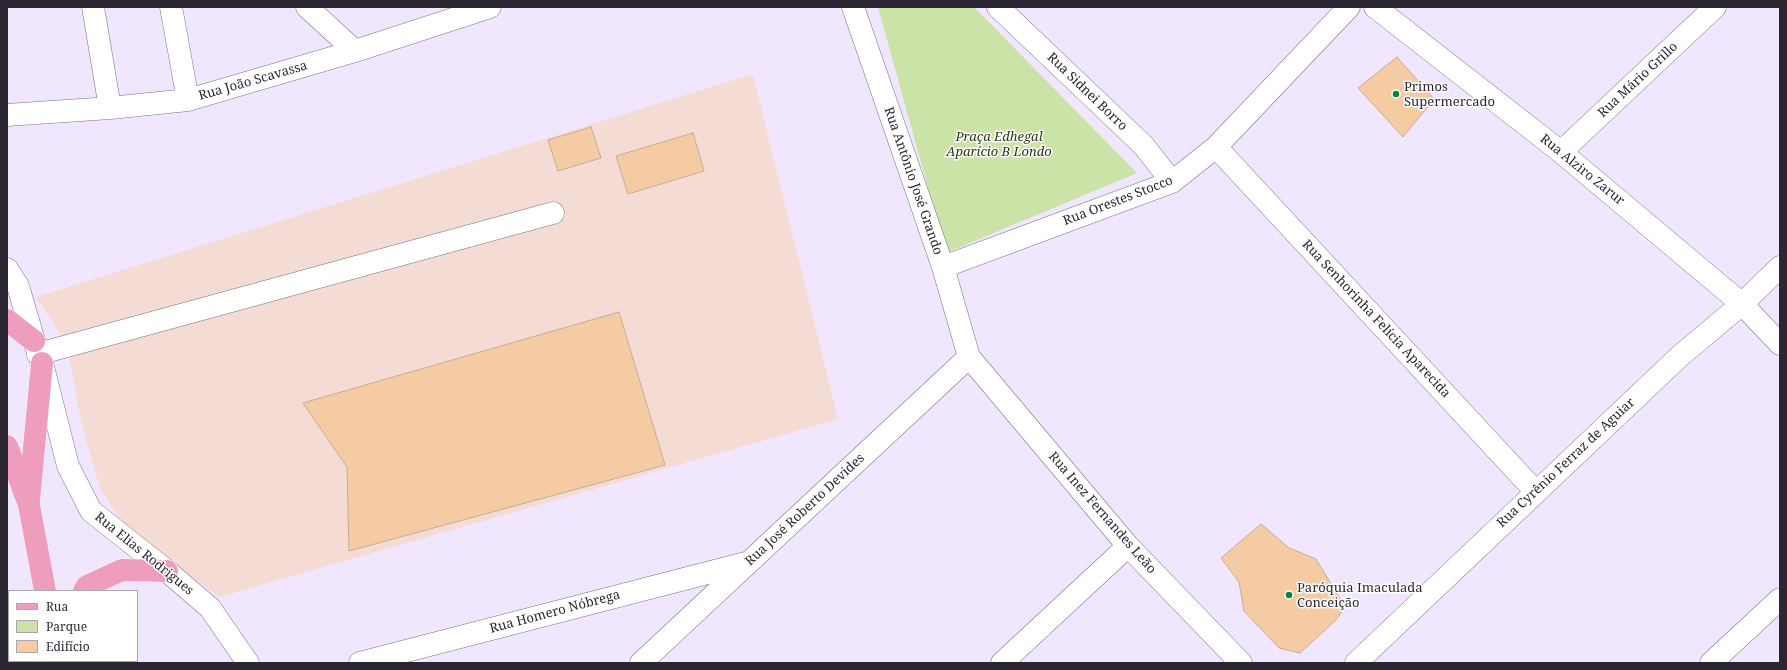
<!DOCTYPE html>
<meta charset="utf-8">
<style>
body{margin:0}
#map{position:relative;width:1787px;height:670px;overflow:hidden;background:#f0e6fe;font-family:"Noto Serif",serif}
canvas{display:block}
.frame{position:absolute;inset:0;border:8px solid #2b2632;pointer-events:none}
.legend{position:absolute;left:8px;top:590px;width:130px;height:72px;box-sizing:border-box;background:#fff;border:1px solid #aaa8ad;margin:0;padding:5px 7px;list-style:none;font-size:12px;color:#2b2632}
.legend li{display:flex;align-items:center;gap:8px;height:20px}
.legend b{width:20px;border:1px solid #aaa8ad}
</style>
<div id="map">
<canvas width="1787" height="670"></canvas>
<div class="frame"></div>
<ul class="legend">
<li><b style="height:5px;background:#ee9ebc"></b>Rua</li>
<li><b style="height:11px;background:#cbe3a6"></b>Parque</li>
<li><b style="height:11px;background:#f5cba4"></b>Edifício</li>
</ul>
</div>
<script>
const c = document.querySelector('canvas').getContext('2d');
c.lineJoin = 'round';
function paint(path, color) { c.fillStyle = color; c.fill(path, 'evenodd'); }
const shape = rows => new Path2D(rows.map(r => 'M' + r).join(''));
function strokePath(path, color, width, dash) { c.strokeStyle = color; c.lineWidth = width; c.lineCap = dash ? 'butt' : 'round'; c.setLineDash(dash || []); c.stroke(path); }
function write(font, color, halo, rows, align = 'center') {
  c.font = font + ' "Noto Serif",serif'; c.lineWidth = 3; c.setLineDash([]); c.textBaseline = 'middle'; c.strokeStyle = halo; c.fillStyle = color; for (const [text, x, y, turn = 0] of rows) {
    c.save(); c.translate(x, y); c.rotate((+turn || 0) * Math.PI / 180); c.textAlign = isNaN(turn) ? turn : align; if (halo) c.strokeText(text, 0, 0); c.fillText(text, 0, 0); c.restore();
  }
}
const industrial = shape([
 [753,74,838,419,219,597,123,524,100,489,81,422,67,345,36,297]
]);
const green = shape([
 [878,7,974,7,1137,173,946,253]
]);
const building = shape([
 [1397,57,1434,99,1403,137,1358,88,1397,57],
 [591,127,601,158,558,171,548,140,591,127],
 [693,133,704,171,628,194,616,156,693,133],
 [619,312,665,465,349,551,347,467,303,403,619,312],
 [1261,524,1289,548,1316,559,1345,607,1336,620,1300,653,1279,648,1244,611,1239,582,1221,558,1261,524]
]);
const minor = shape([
 [93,7,110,108],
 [171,7,188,100],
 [307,7,355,51],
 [853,7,943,267,969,357,1128,546,1241,663],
 [998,7,1144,146,1172,182],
 [1375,7,1561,152,1742,304,1780,344],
 [7,115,110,108,188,100,355,51,490,7],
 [1216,147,1536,492],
 [1561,152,1715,7],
 [943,267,1172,182,1216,147,1349,7],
 [7,269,18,286,34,341,42,363,68,466,91,511,167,571,210,608,248,663],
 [38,354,553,213],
 [360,663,746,563],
 [641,663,969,357],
 [1002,663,1128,546],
 [1356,663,1680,356,1742,304,1780,267],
 [1711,663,1780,599]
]);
const major = shape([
 [7,320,34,341],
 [7,446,29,505,45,591],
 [29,500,42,363],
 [84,591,87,586,122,570,167,571],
 [58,661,59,663]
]);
const markers = [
 [1396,94,4,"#08853f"],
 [1289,595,4,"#08853f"]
];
const streetNames = [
 ["Rua Mário Grillo",1638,80,-43],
 ["Rua João Scavassa",253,81,-16],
 ["Rua Sidnei Borro",1087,92,44],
 ["Rua Alziro Zarur",1582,170,39],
 ["Rua Antônio José Grando",913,181,71],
 ["Rua Orestes Stocco",1118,201,-21],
 ["Rua Senhorinha Felícia Aparecida",1376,319,47],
 ["Rua Cyrênio Ferraz de Aguiar",1566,463,-43],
 ["Rua José Roberto Devides",805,510,-43],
 ["Rua Inez Fernandes Leão",1102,513,49],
 ["Rua Elias Rodrigues",144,554,39],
 ["Rua Homero Nóbrega",555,612,-15]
];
const poiNames = [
 ["Primos",1404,87],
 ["Supermercado",1404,102],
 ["Paróquia Imaculada",1297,588],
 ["Conceição",1297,603]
];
const parkNames = [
 ["Praça Edhegal",999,137],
 ["Aparício B Londo",999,152]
];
paint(industrial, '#f4dbd3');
paint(green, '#cbe3a6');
paint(building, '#f5cba4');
strokePath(building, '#c6ad97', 1);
strokePath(minor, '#7c708a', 23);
strokePath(major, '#fff', 23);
strokePath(minor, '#fff', 22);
strokePath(major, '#ee9ebc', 22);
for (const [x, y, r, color] of markers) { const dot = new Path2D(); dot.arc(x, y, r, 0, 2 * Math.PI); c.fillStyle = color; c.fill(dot); strokePath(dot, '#fff', 1.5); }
write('13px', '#2b2632', '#fff', streetNames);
write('13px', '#2b2632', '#fff', poiNames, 'left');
write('italic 13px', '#2b3814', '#fff', parkNames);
</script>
